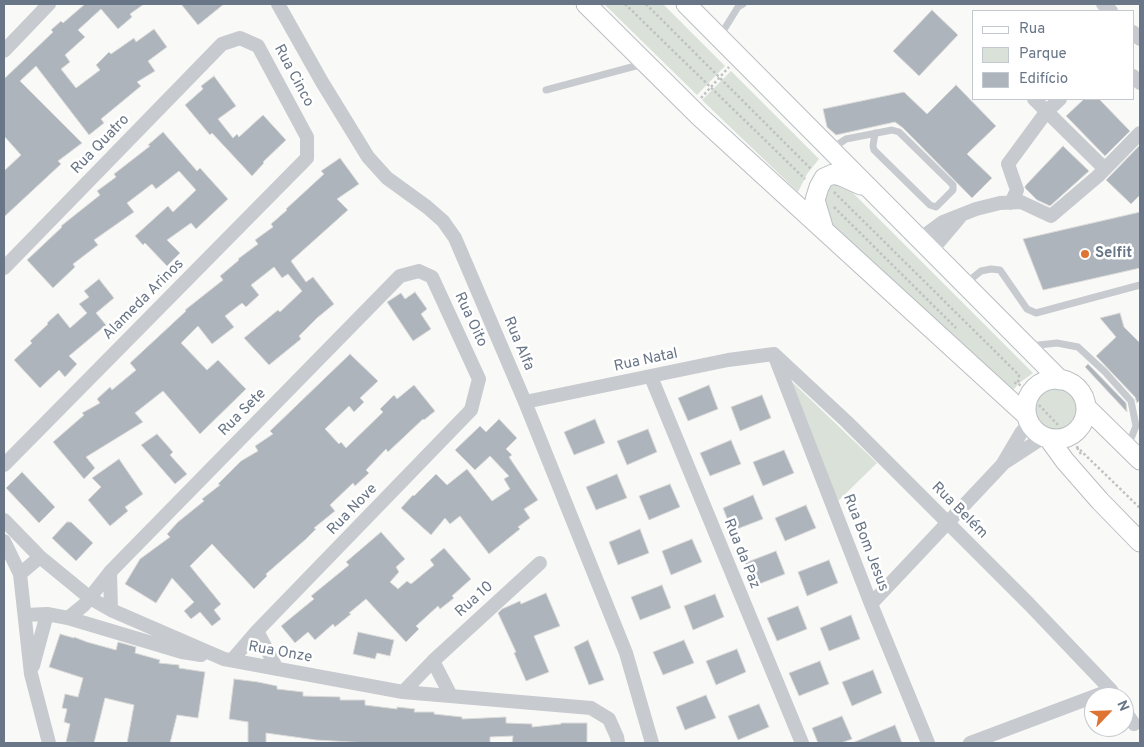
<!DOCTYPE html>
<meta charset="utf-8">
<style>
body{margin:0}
#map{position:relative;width:1144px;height:747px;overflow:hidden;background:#f9f9f7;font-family:Overpass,sans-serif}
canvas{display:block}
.frame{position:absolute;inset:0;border:5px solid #697687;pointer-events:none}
.legend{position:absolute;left:972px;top:10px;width:162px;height:90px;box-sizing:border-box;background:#fff;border:1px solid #c3c8cf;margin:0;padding:6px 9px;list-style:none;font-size:15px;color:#697687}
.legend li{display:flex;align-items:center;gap:10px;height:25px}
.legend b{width:25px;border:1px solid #c3c8cf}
.north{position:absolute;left:1084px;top:687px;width:50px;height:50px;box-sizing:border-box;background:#fff;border:1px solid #c3c8cf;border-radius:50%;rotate:66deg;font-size:14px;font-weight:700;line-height:20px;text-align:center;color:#697687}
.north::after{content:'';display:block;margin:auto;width:18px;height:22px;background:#de7332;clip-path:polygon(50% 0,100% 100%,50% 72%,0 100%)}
</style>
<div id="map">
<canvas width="1144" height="747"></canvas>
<div class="frame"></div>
<ul class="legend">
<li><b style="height:6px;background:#fff"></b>Rua</li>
<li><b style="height:14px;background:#dae1d8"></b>Parque</li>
<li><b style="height:14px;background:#aeb4bb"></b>Edifício</li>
</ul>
<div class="north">N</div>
</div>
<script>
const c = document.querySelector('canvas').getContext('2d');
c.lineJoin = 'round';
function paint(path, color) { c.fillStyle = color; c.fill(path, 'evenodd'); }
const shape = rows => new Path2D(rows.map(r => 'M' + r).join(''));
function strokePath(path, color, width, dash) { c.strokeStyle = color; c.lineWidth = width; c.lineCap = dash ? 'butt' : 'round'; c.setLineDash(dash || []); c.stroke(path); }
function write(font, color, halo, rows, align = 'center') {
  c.font = font + ' Overpass,sans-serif'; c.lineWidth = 5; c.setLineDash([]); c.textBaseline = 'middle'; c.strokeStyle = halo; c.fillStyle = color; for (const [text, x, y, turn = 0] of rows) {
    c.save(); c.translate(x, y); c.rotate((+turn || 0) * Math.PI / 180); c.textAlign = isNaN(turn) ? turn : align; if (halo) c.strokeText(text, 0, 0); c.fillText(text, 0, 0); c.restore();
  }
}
const green = shape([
 [604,4,663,4,725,66,697,95],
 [731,71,819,159,807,174,798,192,702,100],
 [840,180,1033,373,1018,384,1010,395,823,217,821,203,829,183],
 [787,377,877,463,837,502],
 '1035 409a21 21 0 1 1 42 0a21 21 0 1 1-42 0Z'
]);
const building = shape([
 [85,4,144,4,130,14,132,17,118,29,101,9,78,30,85,37,65,55,70,62,61,69,76,88,100,70,96,65,109,52,111,54,134,38,136,42,154,29,167,47,148,61,155,71,137,82,141,86,101,119,104,123,89,135,36,66,20,81,82,143,58,161,61,164,4,217,4,171,21,155,4,136,4,79,53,32,51,30,61,21,63,23,85,4],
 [181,4,224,4,198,25,181,4],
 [932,10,958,35,919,76,893,51,932,10],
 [214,76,236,106,218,119,233,138,237,134,239,137,263,115,286,140,263,162,264,163,252,176,212,133,210,135,185,105,203,89,201,86,214,76],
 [956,85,996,126,967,154,992,178,972,198,903,128,895,122,836,135,827,127,823,109,904,92,927,114,956,85],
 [1084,99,1099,99,1130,131,1105,156,1066,116,1084,99],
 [163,132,197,171,200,168,228,199,196,229,191,223,167,240,180,253,167,266,145,243,143,245,135,236,168,206,173,212,196,190,179,171,156,189,152,184,127,203,134,212,94,240,98,245,73,264,75,267,53,288,27,260,62,227,61,226,100,195,97,191,116,177,114,174,150,146,148,145,163,132],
 [1140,145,1140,195,1131,204,1106,180,1140,145],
 [1063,146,1089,171,1050,206,1037,200,1025,188,1025,186,1063,146],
 [340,158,359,184,337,199,348,210,291,261,306,282,313,277,334,304,317,318,299,336,301,339,269,365,244,338,278,310,280,312,302,291,288,274,282,278,274,267,251,285,259,295,246,307,242,303,225,316,234,327,212,344,198,326,181,343,207,370,218,360,246,389,200,434,163,391,135,413,143,422,86,457,95,468,84,479,53,442,84,415,82,413,100,403,97,399,110,387,112,390,136,370,130,363,186,311,185,310,223,280,220,276,239,260,238,259,258,244,255,240,273,227,271,224,287,210,286,209,324,174,321,171,340,158],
 [1140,212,1140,268,1043,290,1023,239,1140,212],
 [99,279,114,298,96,313,106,325,69,356,77,364,65,377,59,370,40,388,14,360,32,343,30,341,48,324,47,323,58,313,70,328,87,313,79,304,89,297,84,291,99,279],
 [415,292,427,309,421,314,431,329,413,341,387,302,401,293,405,299,415,292],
 [1120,313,1124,327,1140,343,1140,400,1137,403,1135,397,1096,356,1116,337,1100,318,1120,313],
 [350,354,378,381,360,398,364,402,354,412,349,406,325,429,339,444,341,442,346,448,383,412,380,409,394,395,397,399,414,385,435,411,424,420,423,419,388,452,386,449,366,470,369,473,355,486,353,483,330,505,335,511,314,528,316,529,306,539,266,574,267,576,254,589,212,544,190,566,221,604,214,610,221,619,212,626,200,612,191,619,184,611,194,602,172,578,156,603,125,584,140,559,170,537,167,534,178,522,204,501,202,499,220,485,218,484,241,461,258,451,255,446,273,434,270,431,350,354],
 [1088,364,1126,403,1127,412,1085,367,1088,364],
 [709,385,718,409,688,421,678,398,709,385],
 [762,395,771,418,740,431,731,407,762,395],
 [499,419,517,438,506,449,512,455,509,457,538,500,524,509,530,518,518,527,520,529,489,554,460,516,450,524,445,518,431,535,401,508,413,495,414,496,436,474,447,485,467,469,492,501,510,489,504,479,509,476,490,456,475,470,455,450,480,426,486,432,499,419],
 [595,419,605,443,574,455,564,432,595,419],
 [648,429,657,452,627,465,617,441,648,429],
 [157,434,173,452,170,455,187,474,175,484,141,445,157,434],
 [731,440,741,464,710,476,700,453,731,440],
 [784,450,794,473,763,486,753,462,784,450],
 [119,459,143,494,125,507,128,511,110,526,88,500,101,487,92,478,119,459],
 [22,472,55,507,39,523,6,488,22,472],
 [617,474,627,498,596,510,586,487,617,474],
 [670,484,680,507,649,520,639,496,670,484],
 [753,495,763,519,732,531,723,508,753,495],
 [806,505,816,528,785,541,775,518,806,505],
 [67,522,71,522,93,543,76,561,52,538,67,522],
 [640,529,649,553,618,565,609,542,640,529],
 [381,532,405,559,396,567,399,572,390,582,398,589,407,581,411,584,434,565,430,560,444,548,471,579,452,596,454,598,440,609,438,606,416,626,419,629,406,642,366,599,349,613,351,614,335,627,333,624,315,640,308,632,295,643,281,626,314,599,311,596,349,565,346,562,381,532],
 [692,539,702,562,671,575,662,551,692,539],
 [776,551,785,574,754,586,745,563,776,551],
 [829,560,838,583,807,596,798,572,829,560],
 [662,585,671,608,640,620,631,597,662,585],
 [546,593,560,626,534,636,549,672,526,681,514,653,516,652,498,613,502,609,520,601,521,604,546,593],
 [715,594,724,617,693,630,684,606,715,594],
 [798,606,807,629,777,641,767,618,798,606],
 [851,615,860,639,829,651,820,628,851,615],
 [358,632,394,640,390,656,377,653,375,659,353,654,358,632],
 [60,634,74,638,74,637,87,642,116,650,118,642,136,647,135,653,160,660,159,663,179,665,179,668,205,672,198,718,177,715,170,743,127,743,134,705,105,698,94,743,66,742,70,724,64,722,67,709,62,708,65,694,78,697,83,678,49,667,60,634],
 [588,640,604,680,589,685,574,647,588,640],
 [684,640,694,663,663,675,653,652,684,640],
 [737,649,746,672,716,685,706,661,737,649],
 [820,661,829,684,799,696,789,673,820,661],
 [873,670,882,693,852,706,842,682,873,670],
 [234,679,258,682,277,686,277,689,303,692,303,696,340,697,340,700,365,700,365,705,397,709,397,707,415,709,414,712,434,712,434,714,462,717,462,719,506,717,506,723,532,724,532,727,561,724,561,723,587,723,587,743,512,743,513,736,490,737,490,743,368,743,316,740,266,733,266,743,248,743,248,722,229,719,234,679],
 [706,695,716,718,685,730,676,707,706,695],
 [759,704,769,727,738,740,728,716,759,704],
 [842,716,852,739,841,743,818,743,812,728,842,716],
 [895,725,902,743,852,743,895,725]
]);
const path = shape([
 [625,4,805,179],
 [646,4,812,170],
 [701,98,729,67],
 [834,192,1019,375,1018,383],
 [834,207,956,328],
 [1014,383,1018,383,1030,396],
 [1039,405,1058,425],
 [1067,434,1076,446],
 [1081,454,1076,446,1140,508]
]);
const lane = shape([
 [720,36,738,7,743,4],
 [546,90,643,64],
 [831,149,846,139,892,130,899,132,953,185,953,190,936,207,930,205,874,150,873,146,875,133],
 [965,284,981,271,991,269,1000,270,1027,309,1036,313,1140,285],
 [1030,346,1057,343,1078,347,1105,372,1131,401,1136,426,1128,446]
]);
const street = shape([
 [278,4,322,82,368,157,387,178,427,207,443,221,455,238,525,402,626,653,652,743],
 [1103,4,1111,11],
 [1133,32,1140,39],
 [4,51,49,4],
 [1133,76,1140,83],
 [1034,99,1105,169],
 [1011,203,1017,190,1008,164,1047,111,1060,99],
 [920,239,943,222,976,209,1000,203,1021,202,1051,216,1098,176,1140,133],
 [932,250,960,217],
 [4,268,222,44,240,38,258,46,307,137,307,158,4,465],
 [774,354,847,422,1029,604,1111,690,1115,697],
 [775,357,871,604,928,743],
 [651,377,802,743],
 [525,402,728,360,774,354],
 [1004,463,1044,437],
 [4,520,40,557,90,598,111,610,224,659,403,692,591,708,609,719,617,737,618,743],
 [4,541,20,574,31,674,49,743],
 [110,572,111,610],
 [20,574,40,557],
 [871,604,1002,465,1021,433,1029,424],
 [25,615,47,614,68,618,182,652,201,655],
 [68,618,84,605,110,572,400,276,419,271,432,277,479,379,471,410,257,631,232,660],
 [257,631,277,669],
 [433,661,451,696],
 [33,666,47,614],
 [403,692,433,661,540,563],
 [1124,710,1134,724],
 [970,743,1111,690]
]);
const secondary = shape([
 [586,4,699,116,1026,415],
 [686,4,1060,380],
 [823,227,815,200,819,187,824,178,833,174,841,176,861,185],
 '1026 409a30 30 0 1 1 60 0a30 30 0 1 1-60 0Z',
 [1086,407,1140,460],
 [1049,439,1065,461,1100,501,1140,542]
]);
const markers = [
 [1085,254,5,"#de7332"]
];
const streetNames = [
 ["Rua Cinco",293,76,62],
 ["Rua Quatro",101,145,-46],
 ["Alameda Arinos",144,300,-45],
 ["Rua Oito",470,320,65],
 ["Rua Alfa",518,344,67],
 ["Rua Natal",646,361,-12],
 ["Rua Sete",243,413,-45],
 ["Rua Nove",353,510,-46],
 ["Rua Belém",959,511,45],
 ["Rua Bom Jesus",865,543,69],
 ["Rua da Paz",741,554,68],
 ["Rua 10",475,600,-42],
 ["Rua Onze",280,653,10]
];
const poiNames = [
 ["Selfit",1095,254]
];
paint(green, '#dae1d8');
paint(building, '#aeb4bb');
strokePath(building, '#dbdbd9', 1);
strokePath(secondary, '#babdc2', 21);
strokePath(path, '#bfc1c3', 2.5, [2.5, 2.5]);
strokePath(lane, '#c7cace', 7);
strokePath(street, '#c7cace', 14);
strokePath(secondary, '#fff', 19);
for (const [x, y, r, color] of markers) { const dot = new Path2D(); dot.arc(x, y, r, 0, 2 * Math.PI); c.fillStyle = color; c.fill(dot); strokePath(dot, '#fff', 2); }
write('15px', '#697687', '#fff', streetNames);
write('bold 15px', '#697687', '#fff', poiNames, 'left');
</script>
